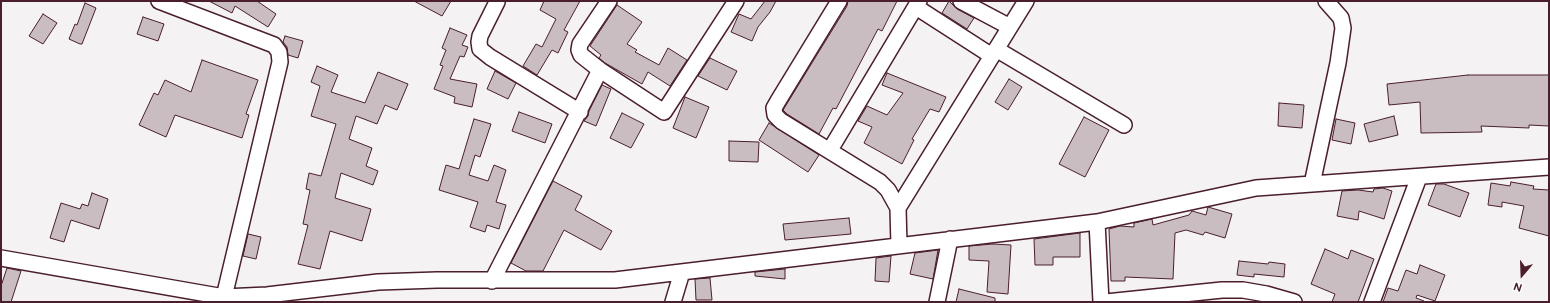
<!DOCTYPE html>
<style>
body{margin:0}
#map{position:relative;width:1550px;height:303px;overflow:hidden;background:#f4f2f2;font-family:"Balsamiq Sans",sans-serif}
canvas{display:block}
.frame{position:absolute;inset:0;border:2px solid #4a1f2b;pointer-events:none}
.north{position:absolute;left:1502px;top:255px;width:40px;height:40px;-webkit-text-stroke:3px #fff;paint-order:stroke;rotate:199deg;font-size:11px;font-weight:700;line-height:16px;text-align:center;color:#4a1f2b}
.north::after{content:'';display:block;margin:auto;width:14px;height:18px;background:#4a1f2b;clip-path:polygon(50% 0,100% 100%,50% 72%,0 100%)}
</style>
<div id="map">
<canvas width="1550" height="303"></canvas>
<div class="frame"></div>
<div class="north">N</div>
</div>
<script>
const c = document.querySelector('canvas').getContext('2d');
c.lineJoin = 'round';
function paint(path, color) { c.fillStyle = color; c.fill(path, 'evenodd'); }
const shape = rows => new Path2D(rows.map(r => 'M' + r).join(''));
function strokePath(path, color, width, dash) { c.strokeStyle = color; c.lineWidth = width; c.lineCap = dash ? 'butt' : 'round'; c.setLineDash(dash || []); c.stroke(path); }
const building = shape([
 [209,1,257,1,276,14,268,27,235,6,232,13,209,1],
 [414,1,451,1,442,16,414,1],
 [544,1,580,1,564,30,568,32,558,53,552,50,537,75,523,66,536,44,542,47,556,19,540,10,544,1],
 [765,1,776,1,770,12,758,27,752,41,731,32,739,14,751,19,765,1],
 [848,1,897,1,882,31,878,29,836,109,833,108,819,134,787,114,783,110,847,6,848,1],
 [949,1,957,9,974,18,967,29,942,13,949,1],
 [85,3,96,8,82,44,80,44,69,39,75,24,77,25,85,3],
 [617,5,642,22,627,44,637,50,635,52,659,65,668,48,687,60,670,86,648,72,642,84,605,63,599,58,601,55,590,46,617,5],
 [43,14,57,23,43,44,29,36,43,14],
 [143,17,164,24,158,41,137,34,143,17],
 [450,28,467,35,462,45,468,47,464,57,460,56,450,79,477,84,472,107,454,103,455,97,434,89,443,66,440,65,446,50,442,48,450,28],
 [285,36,303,41,298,58,288,55,287,47,283,42,285,36],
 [710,58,737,71,727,90,698,76,710,58],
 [202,60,258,80,246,114,249,115,242,138,175,115,166,137,139,125,154,93,158,95,165,80,191,92,202,60],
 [317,66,338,75,331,92,365,103,378,72,408,84,397,110,385,105,377,124,356,116,349,139,372,148,366,166,378,171,373,185,341,173,335,198,371,209,362,241,330,231,320,269,298,264,308,225,303,224,310,190,306,189,309,173,321,176,336,124,311,116,320,86,311,82,317,66],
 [495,71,516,83,508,99,487,89,495,71],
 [887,73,946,97,939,112,930,109,912,139,914,140,902,164,864,143,872,127,858,121,867,106,887,115,903,93,882,85,887,73],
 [1468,75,1549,75,1549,126,1529,125,1529,128,1481,126,1482,132,1421,133,1420,102,1389,105,1387,84,1468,75],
 [1009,79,1022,87,1008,110,995,102,1009,79],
 [602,85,611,89,596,126,584,121,588,116,589,111,602,85],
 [685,97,709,107,696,138,673,128,685,97],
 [1279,103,1304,105,1302,128,1278,126,1279,103],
 [519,112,552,124,545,143,512,131,519,112],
 [622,113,644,124,631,148,610,138,622,113],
 [1394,116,1398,135,1369,142,1364,124,1394,116],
 [1084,117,1109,130,1085,177,1059,164,1084,117],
 [474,119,491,124,480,157,475,155,469,175,488,181,494,165,506,170,496,202,506,205,499,229,487,225,485,232,470,227,478,202,439,190,446,165,459,169,474,119],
 [1336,119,1355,123,1351,144,1332,140,1336,119],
 [769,123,819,155,808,172,759,140,769,123],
 [729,141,759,142,758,162,729,161,729,141],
 [553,181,582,196,575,210,612,231,601,250,564,230,543,271,526,271,511,263,553,181],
 [1511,182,1534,186,1533,189,1549,190,1549,236,1519,228,1524,206,1502,202,1502,207,1488,205,1491,183,1510,186,1511,182],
 [1436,184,1444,184,1469,193,1460,217,1428,205,1436,184],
 [1383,188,1392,191,1384,219,1359,211,1358,220,1337,216,1342,191,1358,190,1373,192,1374,189,1383,188],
 [92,193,108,199,99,229,71,220,64,242,50,238,61,203,80,209,82,204,88,206,92,193],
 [1208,207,1232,214,1225,238,1205,232,1203,235,1186,230,1175,233,1173,279,1125,277,1125,281,1111,281,1109,229,1120,226,1134,227,1134,223,1152,219,1153,225,1189,215,1192,211,1206,215,1208,207],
 [849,218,851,234,785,240,783,224,849,218],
 [1080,233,1080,257,1053,257,1053,265,1035,265,1034,239,1080,233],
 [248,234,261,237,256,259,243,256,248,234],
 [993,244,1011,245,1008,294,987,292,989,261,969,260,969,246,993,244],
 [1325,249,1348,259,1351,250,1374,259,1358,302,1332,302,1335,294,1311,284,1325,249],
 [938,250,933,279,910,274,915,253,938,250],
 [891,256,889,282,875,281,876,258,891,256],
 [1239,261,1268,264,1269,262,1285,264,1284,277,1254,274,1254,277,1237,275,1239,261],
 [1420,265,1445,275,1435,301,1417,295,1416,298,1424,301,1423,302,1383,302,1388,288,1398,291,1406,270,1417,274,1420,265],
 [7,268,21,271,11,302,1,302,1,286,7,268],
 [785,269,785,279,755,276,755,272,785,269],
 [710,278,712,300,696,300,695,279,710,278],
 [959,289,995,298,995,302,956,302,959,289]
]);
const minor = shape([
 [159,1,274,45,279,52,280,62,224,297],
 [839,1,778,101,774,108,775,115,781,121,880,182,888,190,898,208,899,246],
 [961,1,1010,27],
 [497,2,480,36,479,42,480,49,490,57,580,112],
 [916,7,992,56],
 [996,49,1124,125],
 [600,70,581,55,579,50,580,44,609,1],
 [830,150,919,1],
 [1312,184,1338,63,1343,28,1341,18,1326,1],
 [898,208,1026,1],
 [1097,222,1101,302],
 [1,258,224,297,267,295,378,282,437,280,615,280,1097,222,1256,188,1549,167],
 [492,281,600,70,664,112,736,1],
 [673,302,682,272],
 [937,302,950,239],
 [1106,302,1222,290,1243,290,1266,294,1294,302],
 [1372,302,1419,177]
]);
paint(building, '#cabdc1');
strokePath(building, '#4a1f2b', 1);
strokePath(minor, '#4a1f2b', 18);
strokePath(minor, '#fff', 15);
</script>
